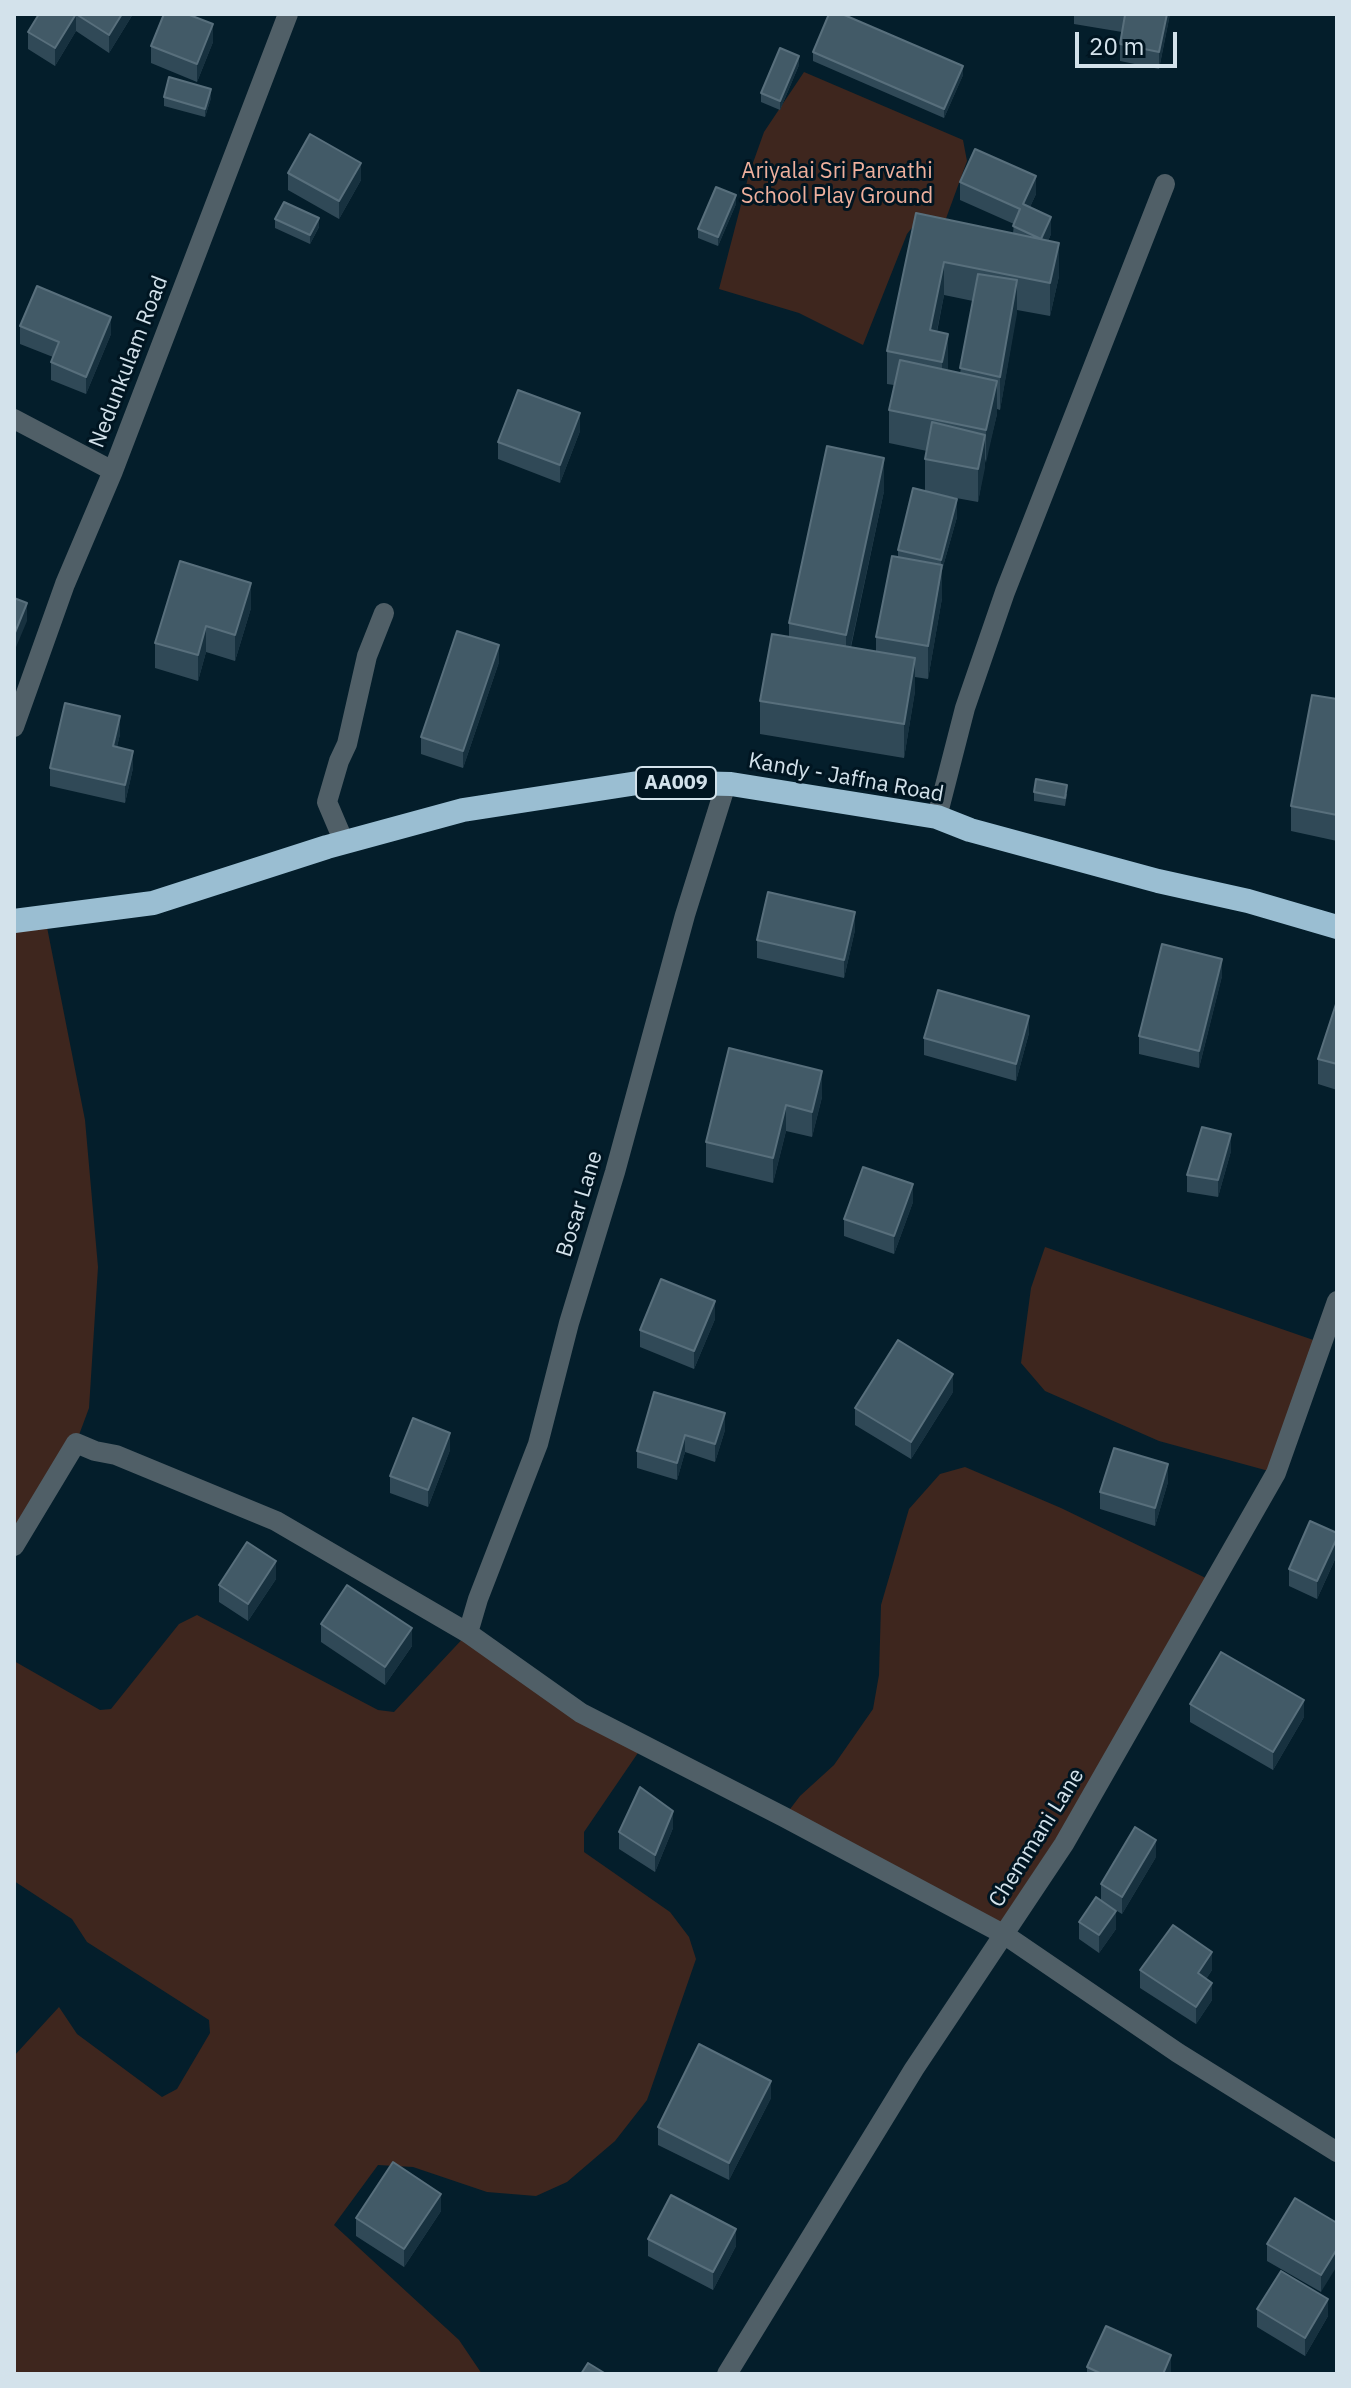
<!DOCTYPE html>
<style>
body{margin:0}
#map{position:relative;width:1351px;height:2388px;overflow:hidden;background:#041e2b;font-family:"IBM Plex Sans",sans-serif}
canvas{display:block}
.frame{position:absolute;inset:0;border:16px solid #d3e2eb;pointer-events:none}
.scale{position:absolute;left:1075px;top:32px;width:102px;height:36px;box-sizing:border-box;border:4px solid #d3e2eb;border-top:0;padding-left:10px;font-size:24px;line-height:28px;white-space:nowrap;color:#d3e2eb;-webkit-text-stroke:6px #001521;paint-order:stroke}
</style>
<div id="map">
<canvas width="1351" height="2388"></canvas>
<div class="frame"></div>
<div class="scale">20 m</div>
</div>
<script>
const c = document.querySelector('canvas').getContext('2d');
c.lineJoin = 'round';
function paint(path, color) { c.fillStyle = color; c.fill(path, 'evenodd'); }
const shape = rows => new Path2D(rows.map(r => 'M' + r).join(''));
function strokePath(path, color, width, dash) { c.strokeStyle = color; c.lineWidth = width; c.lineCap = dash ? 'butt' : 'round'; c.setLineDash(dash || []); c.stroke(path); }
function write(font, color, halo, rows, align = 'center') {
  c.font = font + ' "IBM Plex Sans",sans-serif'; c.lineWidth = 6; c.setLineDash([]); c.textBaseline = 'middle'; c.strokeStyle = halo; c.fillStyle = color; for (const [text, x, y, turn = 0] of rows) {
    c.save(); c.translate(x, y); c.rotate((+turn || 0) * Math.PI / 180); c.textAlign = isNaN(turn) ? turn : align; if (halo) c.strokeText(text, 0, 0); c.fillText(text, 0, 0); c.restore();
  }
}
const green = shape([
 [804,72,963,140,967,161,944,224,919,219,907,234,863,345,799,313,719,289,749,174,764,132],
 [45,917,85,1120,98,1267,89,1408,76,1443,14,1546,14,921],
 [1045,1247,1322,1343,1276,1473,1159,1441,1045,1391,1021,1363,1031,1288],
 [965,1467,1061,1508,1214,1582,1005,1935,784,1817,800,1796,834,1765,873,1709,879,1675,881,1605,909,1509,940,1474],
 [197,1615,378,1710,394,1712,468,1633,644,1744,584,1832,584,1852,670,1912,689,1937,696,1959,647,2100,615,2141,567,2182,536,2196,487,2192,413,2167,378,2165,334,2225,459,2340,482,2374,14,2374,14,2056,59,2007,77,2034,162,2097,177,2089,210,2033,209,2020,87,1942,72,1919,14,1881,14,1661,100,1710,111,1709,179,1624]
]);
const street = shape([
 [14,419,113,471],
 [14,727,65,584,113,471,288,14],
 [937,817,965,708,1005,592,1165,184],
 [344,842,327,802,339,761,347,744,367,656,384,613],
 [14,1546,76,1443,95,1451,116,1455,276,1521,468,1633,581,1713,784,1817,1005,1935,1178,2053,1337,2152],
 [468,1633,478,1599,538,1444,569,1323,615,1172,685,915,726,784],
 [727,2374,914,2069,1064,1844,1276,1473,1337,1301]
]);
const highway = shape([
 [14,921,153,903,327,847,463,810,644,782,731,784,937,817,970,830,1158,881,1248,901,1337,927]
]);
const wall = shape([
 [39,14,133,14,109,53,76,31,55,66,28,49,28,32],
 [1074,14,1170,14,1159,69,1120,61,1120,44,1122,32,1074,24],
 [213,42,197,82,151,63,151,46],
 [813,52,963,75,944,118,813,61],
 [799,65,780,110,761,102,761,93],
 [164,97,211,98,205,117,164,106],
 [288,173,361,180,339,219,288,190],
 [960,182,1036,194,1030,207,1051,234,1048,241,1059,276,1050,316,1017,310,1000,410,997,409,997,414,985,463,978,502,934,494,957,517,942,570,942,598,928,679,915,677,915,691,904,758,760,734,760,701,789,637,789,623,884,491,851,647,876,651,876,637,898,557,898,550,925,491,925,459,927,451,889,443,889,410,894,385,887,384,887,351,916,213,1013,233,1014,224,960,200],
 [944,295,973,301,960,373,947,370,948,367,937,332],
 [736,204,718,246,698,238,698,229],
 [275,219,319,227,310,244,275,228],
 [20,326,111,334,86,394,51,380,51,362,53,357,20,344],
 [580,431,560,483,498,459,498,442],
 [251,608,235,661,206,652,198,681,155,668,155,643],
 [499,662,463,768,421,754,421,737],
 [1337,699,1337,841,1291,831,1291,806],
 [120,734,117,747,133,768,125,803,50,786,50,768],
 [1034,792,1067,794,1065,806,1034,801],
 [855,930,844,978,757,958,757,940],
 [1222,976,1199,1068,1139,1054,1139,1036],
 [1337,1001,1337,1090,1318,1084,1318,1059],
 [1029,1033,1016,1081,924,1055,924,1038],
 [822,1071,822,1097,812,1137,786,1131,773,1183,706,1167,706,1142],
 [1231,1151,1218,1197,1187,1192,1187,1175],
 [913,1202,894,1254,844,1236,844,1219],
 [715,1319,694,1369,640,1347,640,1330],
 [953,1392,911,1459,855,1425,855,1408],
 [725,1413,725,1430,715,1462,685,1452,677,1480,637,1468,637,1451],
 [450,1450,428,1507,390,1493,390,1476],
 [1168,1482,1155,1526,1100,1509,1100,1492],
 [1337,1533,1337,1555,1317,1599,1289,1586,1289,1569],
 [276,1579,248,1621,219,1602,219,1585],
 [321,1624,412,1646,385,1685,321,1642],
 [1190,1704,1304,1717,1273,1770,1190,1722],
 [673,1828,655,1872,619,1849,619,1832],
 [1156,1857,1122,1914,1109,1906,1116,1929,1099,1953,1079,1939,1079,1922,1101,1900,1101,1884],
 [1140,1970,1212,1970,1206,1979,1212,2000,1196,2024,1140,1988],
 [771,2098,729,2180,658,2145,658,2127],
 [441,2211,404,2267,356,2236,356,2218],
 [1337,2223,1321,2292,1267,2261,1267,2244],
 [648,2239,736,2246,713,2290,648,2256],
 [1257,2309,1328,2316,1305,2356,1257,2327],
 [1087,2367,1171,2373,1170,2374,1087,2374]
]);
const shadedWall = shape([
 [76,14,76,31,55,66,55,48],
 [122,14,133,14,109,53,109,35],
 [1167,14,1170,14,1159,69,1159,52],
 [213,24,213,42,197,82,197,64],
 [799,56,799,65,780,110,780,101],
 [963,66,963,75,944,118,944,109],
 [211,89,211,98,205,117,205,109],
 [361,163,361,180,339,219,339,201],
 [1036,176,1036,194,1023,222,1023,204],
 [736,195,736,204,718,246,718,237],
 [1051,217,1051,234,1041,257,1041,239],
 [319,218,319,227,310,244,310,235],
 [1059,243,1059,276,1050,316,1050,283],
 [944,262,944,295,931,360,930,330],
 [1017,280,1017,314,1000,410,1000,377],
 [111,317,111,334,86,394,86,377],
 [948,334,948,367,942,395,942,362],
 [997,381,997,414,986,463,986,430],
 [580,413,580,431,560,483,560,465],
 [985,435,985,468,978,502,978,469],
 [884,458,884,491,846,668,846,635],
 [957,499,957,517,942,570,942,598,928,679,928,646,941,576,941,560],
 [251,583,251,608,235,661,235,635],
 [27,603,27,621,14,652,14,635],
 [206,626,206,652,198,681,198,655],
 [499,645,499,662,463,768,463,751],
 [915,658,915,691,904,758,904,724],
 [120,716,120,734,113,764,113,746],
 [133,751,133,768,125,803,125,785],
 [855,912,855,930,844,978,844,960],
 [1222,959,1222,976,1199,1068,1199,1051],
 [1029,1016,1029,1033,1016,1081,1016,1064],
 [822,1071,822,1097,812,1137,812,1112],
 [786,1105,786,1131,773,1183,773,1158],
 [1231,1134,1231,1151,1218,1197,1218,1180],
 [913,1184,913,1202,894,1254,894,1236],
 [715,1301,715,1319,694,1369,694,1351],
 [953,1374,953,1392,911,1459,911,1442],
 [725,1413,725,1430,715,1462,715,1444],
 [450,1433,450,1450,428,1507,428,1490],
 [685,1435,685,1452,677,1480,677,1463],
 [1168,1464,1168,1482,1155,1526,1155,1508],
 [1337,1538,1337,1555,1317,1599,1317,1581],
 [276,1561,276,1579,248,1621,248,1604],
 [412,1628,412,1646,385,1685,385,1667],
 [1304,1700,1304,1717,1273,1770,1273,1752],
 [673,1811,673,1828,655,1872,655,1855],
 [1156,1840,1156,1857,1122,1914,1122,1897],
 [1116,1911,1116,1929,1099,1953,1099,1935],
 [1212,1952,1212,1970,1198,1991,1198,1973],
 [1212,1983,1212,2000,1196,2024,1196,2007],
 [771,2081,771,2098,729,2180,729,2163],
 [441,2194,441,2211,404,2267,404,2249],
 [736,2229,736,2246,713,2290,713,2272],
 [1337,2249,1337,2266,1321,2292,1321,2275],
 [1328,2299,1328,2316,1305,2356,1305,2338],
 [1171,2355,1171,2373,1170,2374,1163,2374]
]);
const building = shape([
 [39,14,76,14,55,48,28,32,39,14],
 [76,14,122,14,109,35,76,14],
 [164,14,187,14,213,24,197,64,151,46,164,14],
 [829,14,842,14,963,66,944,109,813,52,829,14],
 [1117,14,1167,14,1159,52,1120,44,1125,15,1117,14],
 [780,48,799,56,780,101,761,93,780,48],
 [169,77,211,89,205,109,164,97,169,77],
 [310,134,361,163,339,201,288,173,310,134],
 [975,149,1036,176,1023,204,1051,217,1041,239,1013,226,1020,209,960,182,975,149],
 [716,187,736,195,718,237,698,229,716,187],
 [284,202,319,218,310,235,275,219,284,202],
 [916,213,1059,243,1050,283,944,262,930,330,948,334,942,362,887,351,916,213],
 [978,274,1017,280,1000,377,960,368,978,274],
 [37,286,111,317,86,377,51,362,59,342,20,326,37,286],
 [900,360,997,381,986,430,889,410,900,360],
 [518,390,580,413,560,465,498,442,518,390],
 [932,422,985,435,978,469,925,459,932,422],
 [827,446,884,458,846,635,789,623,827,446],
 [913,488,957,499,941,560,898,550,913,488],
 [892,556,942,565,928,646,876,637,892,556],
 [180,561,251,583,235,635,206,626,198,655,155,643,180,561],
 [14,598,27,603,14,635,14,598],
 [457,631,499,645,463,751,421,737,457,631],
 [772,634,915,658,904,724,760,701,772,634],
 [1312,695,1337,699,1337,815,1291,806,1312,695],
 [65,703,120,716,113,746,133,751,125,785,50,768,65,703],
 [1036,779,1067,785,1065,798,1034,792,1036,779],
 [768,892,855,912,844,960,757,940,768,892],
 [1162,944,1222,959,1199,1051,1139,1036,1162,944],
 [938,990,1029,1016,1016,1064,924,1038,938,990],
 [1337,1001,1337,1064,1318,1059,1337,1001],
 [729,1048,822,1071,812,1112,786,1105,773,1158,706,1142,729,1048],
 [1202,1127,1231,1134,1218,1180,1187,1175,1202,1127],
 [863,1167,913,1184,894,1236,844,1219,863,1167],
 [661,1279,715,1301,694,1351,640,1330,661,1279],
 [898,1340,953,1374,911,1442,855,1408,898,1340],
 [654,1392,725,1413,715,1444,685,1435,677,1463,637,1451,654,1392],
 [413,1418,450,1433,428,1490,390,1476,413,1418],
 [1114,1448,1168,1464,1155,1508,1100,1492,1114,1448],
 [1310,1521,1337,1533,1337,1538,1317,1581,1289,1569,1310,1521],
 [247,1542,276,1561,248,1604,219,1585,247,1542],
 [347,1585,412,1628,385,1667,321,1624,347,1585],
 [1221,1652,1304,1700,1273,1752,1190,1704,1221,1652],
 [640,1787,673,1811,655,1855,619,1832,640,1787],
 [1135,1827,1156,1840,1122,1897,1101,1884,1135,1827],
 [1096,1897,1116,1911,1099,1935,1079,1922,1096,1897],
 [1173,1925,1212,1952,1198,1973,1212,1983,1196,2007,1140,1970,1173,1925],
 [699,2044,771,2081,729,2163,658,2127,699,2044],
 [393,2162,441,2194,404,2249,356,2218,393,2162],
 [671,2195,736,2229,713,2272,648,2239,671,2195],
 [1295,2198,1337,2223,1337,2249,1321,2275,1267,2244,1295,2198],
 [1281,2271,1328,2299,1305,2338,1257,2309,1281,2271],
 [1106,2326,1171,2355,1163,2374,1102,2374,1087,2367,1106,2326],
 [588,2363,606,2374,581,2374,588,2363]
]);
const shields = [
 [676,783,80]
];
const shieldNames = [
 ["AA009",676,783]
];
const parkNames = [
 ["Ariyalai Sri Parvathi",837,172],
 ["School Play Ground",837,197]
];
const streetNames = [
 ["Nedunkulam Road",129,362,-69],
 ["Kandy - Jaffna Road",846,778,10],
 ["Bosar Lane",580,1204,-73],
 ["Chemmani Lane",1037,1838,-58]
];
paint(green, '#3e261e');
strokePath(street, '#505f67', 20);
strokePath(highway, '#9abed2', 24);
paint(wall, '#304957');
paint(shadedWall, '#17313f');
paint(building, '#425a67');
strokePath(building, '#586f7c', 2);
for (const [x, y, w] of shields) { const box = new Path2D(); box.roundRect(x - w / 2, y - 16, w, 32, 6); c.fillStyle = '#001521'; c.fill(box); strokePath(box, '#d3e2eb', 2); }
write('bold 20px', '#d3e2eb', null, shieldNames);
write('22px', '#efb09d', '#001521', parkNames);
write('22px', '#d3e2eb', '#001521', streetNames);
</script>
